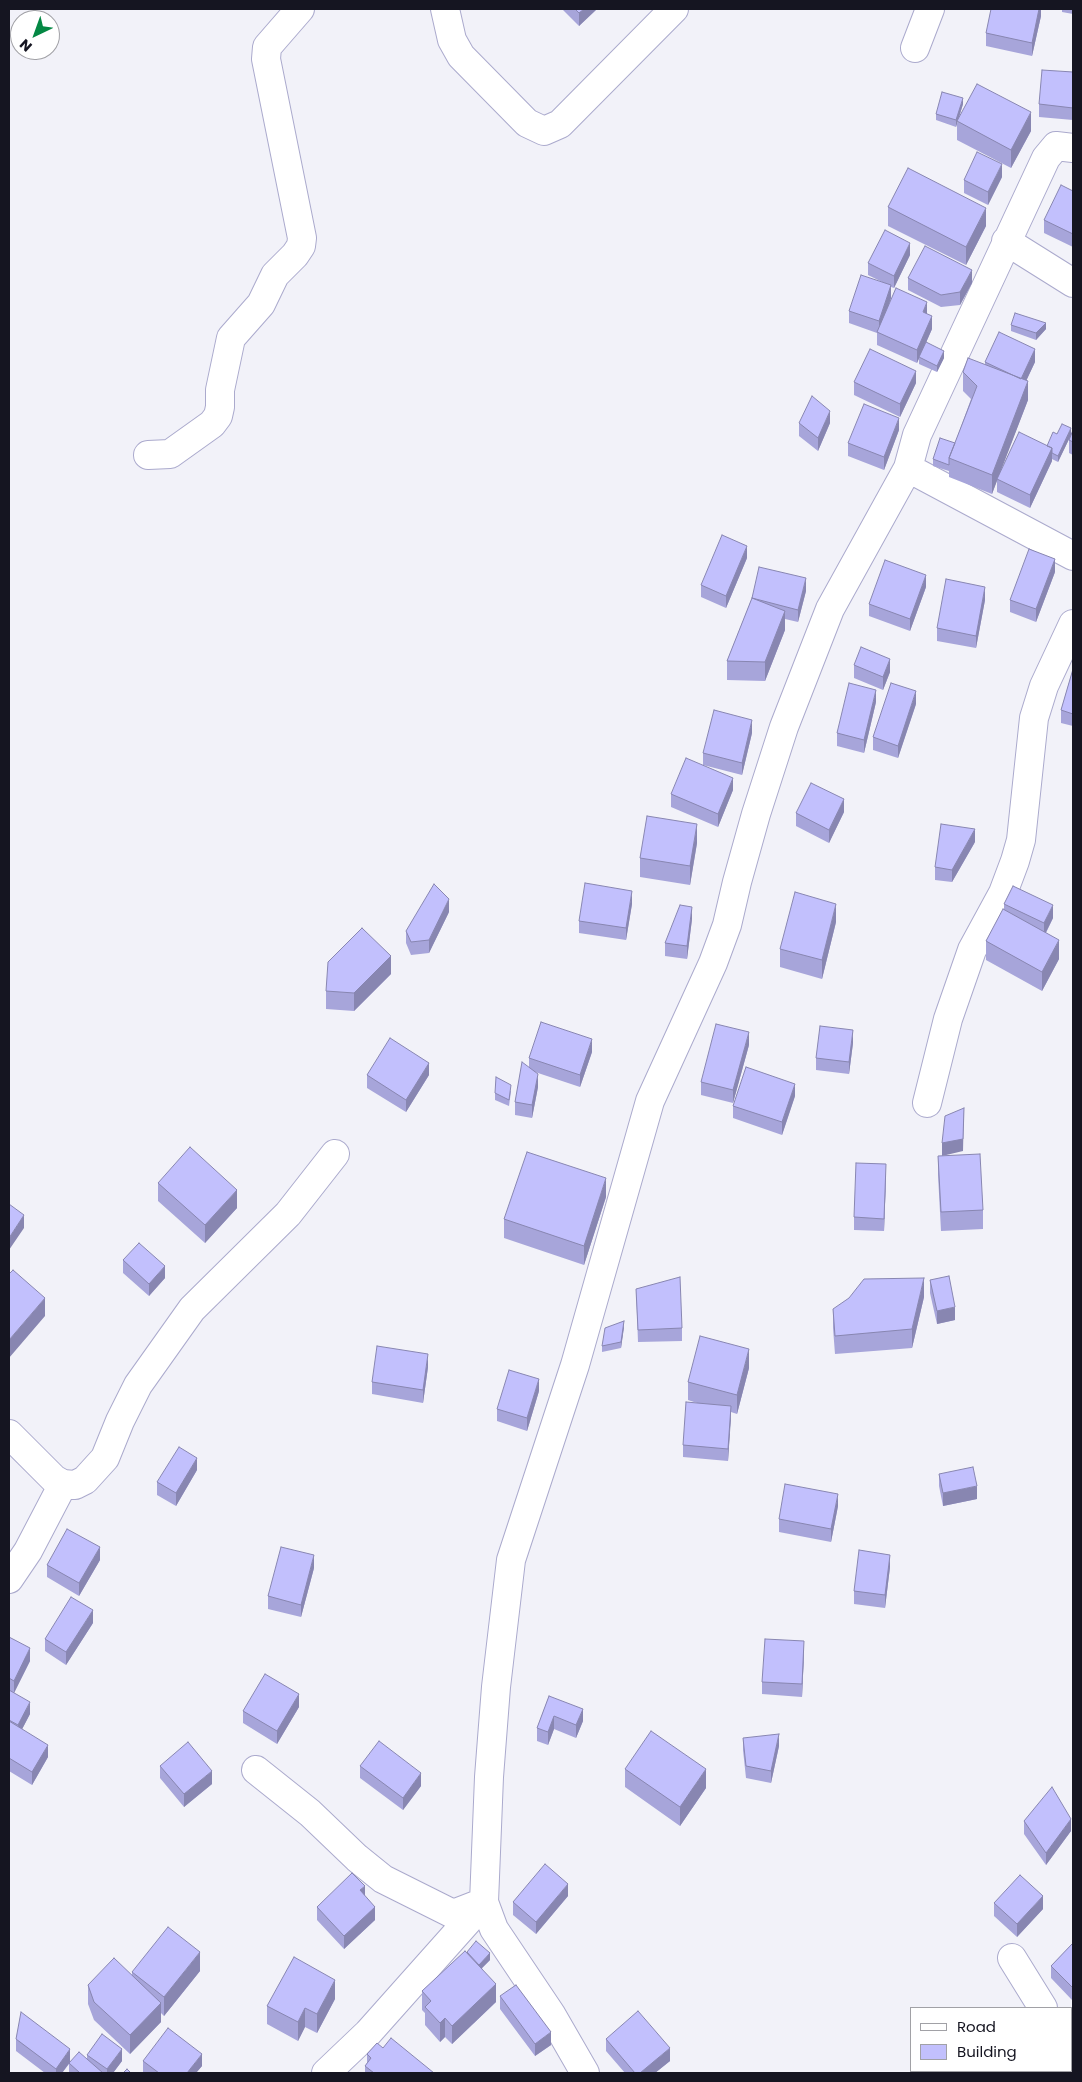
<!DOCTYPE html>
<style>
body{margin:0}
#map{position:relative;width:1082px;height:2082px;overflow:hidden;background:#f2f2f9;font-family:Poppins,sans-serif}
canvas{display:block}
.frame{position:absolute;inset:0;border:10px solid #151521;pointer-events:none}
.legend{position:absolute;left:910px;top:2007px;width:162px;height:65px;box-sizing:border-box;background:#fff;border:1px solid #a1a1a6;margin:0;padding:6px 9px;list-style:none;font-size:15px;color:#151521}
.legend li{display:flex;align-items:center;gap:10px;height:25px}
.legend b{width:25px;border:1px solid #a1a1a6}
.north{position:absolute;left:10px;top:10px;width:50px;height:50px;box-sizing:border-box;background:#fff;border:1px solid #a1a1a6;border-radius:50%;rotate:222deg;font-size:14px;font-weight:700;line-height:20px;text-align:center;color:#151521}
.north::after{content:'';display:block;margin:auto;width:18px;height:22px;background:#048844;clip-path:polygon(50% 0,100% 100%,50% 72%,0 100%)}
</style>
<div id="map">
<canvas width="1082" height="2082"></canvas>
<div class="frame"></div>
<ul class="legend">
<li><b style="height:6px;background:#fff"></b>Road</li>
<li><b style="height:14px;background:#c2c0fd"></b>Building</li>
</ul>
<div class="north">N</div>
</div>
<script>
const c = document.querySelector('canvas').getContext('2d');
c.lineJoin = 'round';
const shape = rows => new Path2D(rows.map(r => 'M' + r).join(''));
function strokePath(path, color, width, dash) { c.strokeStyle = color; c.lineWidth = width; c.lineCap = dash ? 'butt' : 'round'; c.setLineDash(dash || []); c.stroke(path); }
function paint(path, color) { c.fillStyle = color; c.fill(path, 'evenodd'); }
const minor = shape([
 [445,9,452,40,461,56,527,123,544,131,560,124,674,9],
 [915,48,930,9],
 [1006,241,1073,283],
 [148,455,170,454,212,424,218,416,220,407,220,390,231,338,261,304,275,275,295,255,301,246,302,238,266,59,267,47,300,9],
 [908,468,1073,556],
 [927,1103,948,1019,972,950,1003,893,1015,861,1021,840,1034,718,1044,686,1073,624],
 [9,1434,54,1479,63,1484,75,1485,85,1480,105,1458,120,1421,138,1385,192,1309,288,1214,335,1154],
 [9,1579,28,1551,63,1484],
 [256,1770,310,1813,357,1858,383,1879,453,1914,484,1902],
 [1012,1958,1043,2008],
 [1071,2047,1073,2051],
 [326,2073,368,2033,482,1905],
 [585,2073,551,2014,494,1929,484,1902,489,1777,496,1687,511,1560,575,1365,650,1101,713,963,727,925,737,882,756,814,784,727,830,609,908,468,917,435,1046,158,1056,146,1073,148]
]);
const wall = shape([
 [562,9,597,9,579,26],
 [1041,9,1041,16,1032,56,986,46,986,33],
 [1062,9,1073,9,1073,14,1062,12],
 [1073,53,1073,65,1072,65,1072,59],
 [1073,72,1073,120,1039,117,1039,104],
 [963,104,956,127,936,120,936,114],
 [957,121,1031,131,1011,168,957,140],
 [1002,177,988,205,964,193,964,180],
 [1073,191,1073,247,1044,233,1044,220],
 [888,207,986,226,966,265,888,226],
 [910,255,894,288,891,287,891,298,889,305,927,314,932,329,917,363,877,345,877,333,849,323,849,311,882,282,868,275,868,263],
 [908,278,972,283,960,305,941,307,908,290],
 [1011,325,1046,329,1036,340,1011,331],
 [919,357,944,358,937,372,919,364],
 [985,362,1035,362,1026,381,1028,400,999,474,1047,446,1057,434,1071,435,1058,462,1052,459,1052,461,1030,508,997,492,997,480,992,494,949,477,949,471,933,466,933,459,955,443,971,399,963,391,963,372,985,365],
 [854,382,916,383,900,417,854,395],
 [799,423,830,423,818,451,799,436],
 [899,430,884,470,848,456,848,443],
 [1073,430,1073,455,1069,453,1069,440],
 [747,558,726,608,701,597,701,585],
 [1055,572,1036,622,1010,612,1010,600],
 [926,587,910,631,869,616,869,604],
 [806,591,798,622,785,619,785,630,765,681,727,680,727,661,752,598],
 [985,600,976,648,937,641,937,628],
 [854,665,890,672,883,690,854,678],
 [1073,669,1073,726,1061,723,1061,710],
 [876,702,864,753,837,746,837,733],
 [916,704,898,758,873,750,873,737],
 [752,733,742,775,703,765,733,790,718,827,671,807,671,794,703,765,703,753],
 [844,812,829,843,796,826,796,813],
 [975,842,952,882,935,880,935,867],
 [697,843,690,885,640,877,640,858],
 [632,904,626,940,579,933,579,921],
 [1004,904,1053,918,1046,933,1059,959,1042,991,986,960,986,941,1004,910],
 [449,912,429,953,411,955,406,943,406,931],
 [692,919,687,959,665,956,665,943],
 [836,922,822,979,780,967,780,949],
 [391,974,354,1011,326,1009,326,991],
 [853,1043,849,1074,816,1070,816,1058],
 [749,1045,733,1103,701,1095,701,1082],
 [592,1052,580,1087,535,1072,538,1087,532,1118,515,1115,515,1102,529,1067,529,1058],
 [367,1075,429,1075,406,1112,367,1088],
 [511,1091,509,1106,495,1100,495,1093],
 [795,1096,782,1135,733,1118,733,1106],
 [938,1156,983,1210,983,1229,941,1231,938,1175],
 [886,1177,884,1231,854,1230,854,1217],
 [158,1183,237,1208,205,1243,158,1201],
 [606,1197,584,1265,504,1238,504,1219],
 [123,1260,165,1278,149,1296,123,1273],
 [930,1280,955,1320,937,1324,930,1293],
 [636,1289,682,1328,682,1341,638,1342],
 [924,1297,912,1348,835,1354,833,1328,833,1309],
 [624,1327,621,1348,602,1352,602,1346],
 [428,1367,423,1403,372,1394,372,1382],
 [749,1368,737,1414,731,1412,728,1461,683,1457,683,1445,697,1403,688,1400,688,1382],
 [539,1391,527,1431,497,1421,497,1409],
 [197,1470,176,1506,157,1495,157,1482],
 [939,1474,977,1499,943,1506,939,1486],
 [838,1506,831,1542,779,1532,779,1519],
 [100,1560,79,1596,47,1577,47,1565],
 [890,1567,885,1608,854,1604,854,1591],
 [314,1568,301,1617,268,1609,268,1596],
 [93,1623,66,1665,45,1651,45,1639],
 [9,1637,30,1661,14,1693,30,1714,22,1729,48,1757,32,1785,9,1771],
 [804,1654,802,1697,762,1694,762,1682],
 [549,1696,583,1721,576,1738,554,1729,548,1745,537,1741,537,1728],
 [299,1707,277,1744,243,1723,243,1711],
 [743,1738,779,1746,771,1783,746,1778,743,1750],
 [160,1766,212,1784,184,1807,160,1778],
 [360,1766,421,1786,403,1810,360,1778],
 [625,1769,706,1788,680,1826,625,1787],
 [1024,1821,1071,1831,1046,1865,1024,1834],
 [365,1896,375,1920,344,1949,317,1920,317,1907],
 [568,1896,536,1934,513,1915,513,1902],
 [994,1903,1043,1909,1017,1937,994,1916],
 [1073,1943,1072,2000,1051,1978,1051,1966],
 [467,1952,490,1960,482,1968,496,2002,452,2044,445,2037,440,2042,425,2025,425,2013,422,2010,422,1991],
 [200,1971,164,2016,161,2013,161,2022,130,2054,94,2020,88,2004,88,1985,132,1976,132,1972],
 [500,1996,551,2045,535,2056,500,2009],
 [335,1999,317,2033,305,2027,298,2041,267,2024,267,2006],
 [16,2039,70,2061,87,2059,87,2055,122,2061,113,2073,69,2073,69,2064,62,2073,45,2073,16,2051],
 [606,2039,670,2061,655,2073,625,2073,606,2051],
 [383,2048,434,2073,365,2073,365,2066,367,2063,367,2054],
 [143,2061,202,2066,196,2073,143,2073]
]);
const shadedWall = shape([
 [584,9,597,9,579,26,579,13],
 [1039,9,1041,9,1041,16,1032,56,1032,43],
 [963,98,963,104,956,127,956,120],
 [1031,112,1031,131,1011,168,1011,150],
 [1002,164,1002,177,988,205,988,192],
 [986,208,986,226,966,265,966,247],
 [910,243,910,255,894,288,894,276],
 [972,270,972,283,960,305,960,292],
 [891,285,891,298,879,334,879,321],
 [927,302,927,315,923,312],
 [932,316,932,329,917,363,917,350],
 [1046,323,1046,329,1036,340,1036,333],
 [1035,349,1035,362,1021,392,1021,379],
 [944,351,944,358,937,372,937,366],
 [916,371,916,383,900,417,900,404],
 [1028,381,1028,400,992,494,992,475],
 [830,411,830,423,818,451,818,438],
 [899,418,899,430,884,470,884,457],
 [1071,428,1071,435,1058,462,1058,456],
 [1052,448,1052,461,1030,508,1030,495],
 [747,546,747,558,726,608,726,596],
 [1055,559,1055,572,1036,622,1036,609],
 [926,575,926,587,910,631,910,619],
 [806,578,806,591,798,622,798,610],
 [985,587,985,600,976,648,976,636],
 [785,611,785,630,765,681,765,662],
 [890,659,890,672,883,690,883,677],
 [876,690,876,702,864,753,864,740],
 [916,691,916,704,898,758,898,746],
 [752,720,752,733,742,775,742,763],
 [733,778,733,790,718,827,718,814],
 [844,799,844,812,829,843,829,830],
 [697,824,697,843,690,885,690,866],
 [975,829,975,842,952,882,952,870],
 [632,891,632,904,626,940,626,928],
 [449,899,449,912,429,953,429,940],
 [836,904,836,922,822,979,822,960],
 [1053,905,1053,918,1044,936,1044,923],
 [692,907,692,919,687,959,687,946],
 [1059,940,1059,959,1042,991,1042,972],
 [391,956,391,974,354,1011,354,993],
 [853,1030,853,1043,849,1074,849,1062],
 [749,1032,749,1045,733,1103,733,1090],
 [592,1039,592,1052,580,1087,580,1075],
 [429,1063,429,1075,406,1112,406,1100],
 [538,1074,538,1087,532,1118,532,1105],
 [795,1084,795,1096,782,1135,782,1122],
 [964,1108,963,1151,942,1156,942,1143],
 [886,1164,886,1177,884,1231,884,1219],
 [606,1178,606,1197,584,1265,584,1246],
 [237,1190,237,1208,205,1243,205,1225],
 [24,1215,24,1228,9,1250,9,1238],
 [165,1266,165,1278,149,1296,149,1284],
 [924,1278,924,1297,912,1348,912,1329],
 [45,1298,45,1316,9,1358,9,1340],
 [955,1307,955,1320,937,1324,937,1311],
 [624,1321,624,1327,621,1348,621,1342],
 [749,1349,749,1368,737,1414,737,1395],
 [428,1354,428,1367,423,1403,423,1390],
 [539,1379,539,1391,527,1431,527,1418],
 [731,1406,731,1418,728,1461,728,1449],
 [197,1458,197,1470,176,1506,176,1493],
 [977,1486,977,1499,943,1506,943,1493],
 [838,1494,838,1506,831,1542,831,1529],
 [100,1547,100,1560,79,1596,79,1583],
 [314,1555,314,1568,301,1617,301,1605],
 [890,1555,890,1567,885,1608,885,1595],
 [93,1610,93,1623,66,1665,66,1652],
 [804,1641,804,1654,802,1697,802,1684],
 [30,1648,30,1661,14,1693,14,1681],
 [299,1694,299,1707,277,1744,277,1731],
 [30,1702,30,1714,18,1737,18,1725],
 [583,1709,583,1721,576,1738,576,1725],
 [554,1716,554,1729,548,1745,548,1732],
 [779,1734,779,1746,771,1783,771,1771],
 [48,1745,48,1757,32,1785,32,1772],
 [706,1769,706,1788,680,1826,680,1807],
 [212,1771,212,1784,184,1807,184,1794],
 [421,1773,421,1786,403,1810,403,1798],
 [1071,1819,1071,1831,1046,1865,1046,1853],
 [568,1884,568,1896,536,1934,536,1922],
 [365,1886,365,1899,360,1890],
 [1043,1896,1043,1909,1017,1937,1017,1924],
 [375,1907,375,1920,344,1949,344,1936],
 [200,1952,200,1971,164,2016,164,1997],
 [490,1953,490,1960,477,1973,477,1967],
 [335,1980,335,1999,317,2033,317,2014],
 [496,1984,496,2002,452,2044,452,2026],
 [1073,1986,1073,1998,1072,2000,1072,1987],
 [161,2003,161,2022,130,2054,130,2035],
 [305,2008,305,2027,298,2041,298,2022],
 [445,2018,445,2037,440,2042,440,2023],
 [551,2032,551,2045,535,2056,535,2044],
 [670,2048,670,2061,655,2073,640,2073],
 [70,2049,70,2062,62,2073,56,2073,56,2069],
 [122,2049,122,2061,113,2073,107,2073,107,2069],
 [202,2054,202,2066,196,2073,187,2073]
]);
const building = shape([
 [575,9,584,9,579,13,575,9],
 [991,9,1039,9,1032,43,986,33,991,9],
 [1042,70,1073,72,1073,108,1039,104,1042,70],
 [977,84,1031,112,1011,150,957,121,977,84],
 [942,92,963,98,956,120,936,114,942,92],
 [977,152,1002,164,988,192,964,180,977,152],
 [908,168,986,208,966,247,888,207,908,168],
 [1061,185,1073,191,1073,234,1044,220,1061,185],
 [885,230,910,243,894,276,868,263,885,230],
 [925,246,972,270,960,292,941,295,908,278,925,246],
 [861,275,891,285,879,321,849,311,861,275],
 [896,288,927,302,923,312,932,316,917,350,877,332,896,288],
 [1015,313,1046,323,1036,333,1011,325,1015,313],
 [999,332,1035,349,1021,379,985,362,999,332],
 [926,342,944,351,937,366,919,357,926,342],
 [870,349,916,371,900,404,854,382,870,349],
 [968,358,1028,381,992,475,949,458,977,386,963,372,968,358],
 [812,396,830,411,818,438,799,423,812,396],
 [864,404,899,418,884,457,848,443,864,404],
 [1062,424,1071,428,1058,456,1052,453,1052,448,1047,446,1053,432,1057,434,1062,424],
 [1073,430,1073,442,1069,440,1073,430],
 [1019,432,1052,448,1030,495,997,479,1019,432],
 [940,438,955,443,949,458,949,465,933,459,940,438],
 [722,535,747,546,726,596,701,585,722,535],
 [1029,549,1055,559,1036,609,1010,600,1029,549],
 [885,560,926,575,910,619,869,604,885,560],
 [759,567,806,578,798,610,752,598,759,567],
 [946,579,985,587,976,636,937,628,946,579],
 [752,598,785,611,765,662,727,661,752,598],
 [861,647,890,659,883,677,854,665,861,647],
 [1073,669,1073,714,1061,710,1073,669],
 [849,683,876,690,864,740,837,733,849,683],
 [891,683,916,691,898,746,873,737,891,683],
 [714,710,752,720,742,763,703,753,714,710],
 [686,758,733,778,718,814,671,794,686,758],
 [811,783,844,799,829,830,796,813,811,783],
 [647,816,697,824,690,866,640,858,647,816],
 [941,824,975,829,952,870,935,867,941,824],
 [585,883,632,891,626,928,579,921,585,883],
 [434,884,449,899,429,940,411,942,406,931,434,884],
 [1013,886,1053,905,1044,923,1004,904,1013,886],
 [795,892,836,904,822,960,780,949,795,892],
 [680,905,692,907,687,946,665,943,680,905],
 [1003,909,1059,940,1042,972,986,941,1003,909],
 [362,928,391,956,354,993,326,991,328,962,362,928],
 [541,1022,592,1039,580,1075,529,1058,541,1022],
 [716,1024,749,1032,733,1090,701,1082,716,1024],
 [820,1026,853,1030,849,1062,816,1058,820,1026],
 [390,1038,429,1063,406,1100,367,1075,390,1038],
 [522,1062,538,1074,532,1105,515,1102,522,1062],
 [746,1067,795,1084,782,1122,733,1106,746,1067],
 [496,1077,511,1085,509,1100,495,1093,496,1077],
 [964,1108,963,1139,942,1143,945,1116,964,1108],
 [190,1147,237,1190,205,1225,158,1183,190,1147],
 [527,1152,606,1178,584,1246,504,1219,527,1152],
 [980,1154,983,1210,941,1212,938,1156,980,1154],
 [856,1163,886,1164,884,1219,854,1217,856,1163],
 [9,1204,24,1215,9,1238,9,1204],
 [139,1243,165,1266,149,1284,123,1260,139,1243],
 [13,1270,45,1298,9,1340,9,1274,13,1270],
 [949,1276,955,1307,937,1311,930,1280,949,1276],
 [680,1277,682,1328,638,1330,636,1289,680,1277],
 [924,1278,912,1329,835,1336,833,1309,849,1298,864,1279,924,1278],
 [624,1321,621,1342,602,1346,605,1328,624,1321],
 [700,1336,749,1349,737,1395,688,1382,700,1336],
 [377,1346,428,1354,423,1390,372,1382,377,1346],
 [509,1370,539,1379,527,1418,497,1409,509,1370],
 [686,1402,731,1406,728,1449,683,1445,686,1402],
 [179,1447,197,1458,176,1493,157,1482,179,1447],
 [973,1467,977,1486,943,1493,939,1474,973,1467],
 [785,1484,838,1494,831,1529,779,1519,785,1484],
 [67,1529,100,1547,79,1583,47,1565,67,1529],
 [281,1547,314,1555,301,1605,268,1596,281,1547],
 [859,1550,890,1555,885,1595,854,1591,859,1550],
 [71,1597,93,1610,66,1652,45,1639,71,1597],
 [9,1637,30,1648,14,1681,9,1678,9,1637],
 [765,1639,804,1641,802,1684,762,1682,765,1639],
 [265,1674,299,1694,277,1731,243,1711,265,1674],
 [9,1690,30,1702,18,1725,9,1720,9,1690],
 [549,1696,583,1709,576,1725,554,1716,548,1732,537,1728,549,1696],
 [9,1721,48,1745,32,1772,9,1758,9,1721],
 [651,1731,706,1769,680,1807,625,1769,651,1731],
 [779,1734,771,1771,746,1766,743,1738,779,1734],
 [379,1741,421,1773,403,1798,360,1766,379,1741],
 [188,1742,212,1771,184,1794,160,1766,188,1742],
 [1052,1787,1071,1819,1046,1853,1024,1821,1052,1787],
 [545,1864,568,1884,536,1922,513,1902,545,1864],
 [352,1873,365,1886,360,1890,375,1907,344,1936,317,1907,352,1873],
 [1020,1875,1043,1896,1017,1924,994,1903,1020,1875],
 [168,1927,200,1952,164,1997,132,1972,168,1927],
 [476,1941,490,1953,479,1965,467,1952,476,1941],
 [1073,1943,1073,1986,1072,1987,1051,1966,1073,1943],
 [465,1951,496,1984,452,2026,445,2018,440,2023,425,2007,431,2001,422,1991,465,1951],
 [294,1957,335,1980,317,2014,305,2008,298,2022,267,2006,294,1957],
 [114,1958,161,2003,130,2035,94,2002,88,1985,114,1958],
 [516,1985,551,2032,535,2044,500,1996,516,1985],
 [638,2011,670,2048,640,2073,635,2073,606,2039,638,2011],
 [21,2012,70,2049,56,2069,16,2039,21,2012],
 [168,2028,202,2054,187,2073,159,2073,143,2061,168,2028],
 [102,2034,122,2049,107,2069,87,2055,102,2034],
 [391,2038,434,2073,374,2073,365,2066,371,2058,367,2054,377,2043,383,2048,391,2038],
 [79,2052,103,2073,80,2073,69,2063,79,2052],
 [127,2069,131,2073,123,2073,127,2069]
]);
strokePath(minor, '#abaacd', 30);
strokePath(minor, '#fff', 28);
paint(wall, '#a7a5da');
paint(shadedWall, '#8886b1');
paint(building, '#c2c0fd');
strokePath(building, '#8886b1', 1);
</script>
